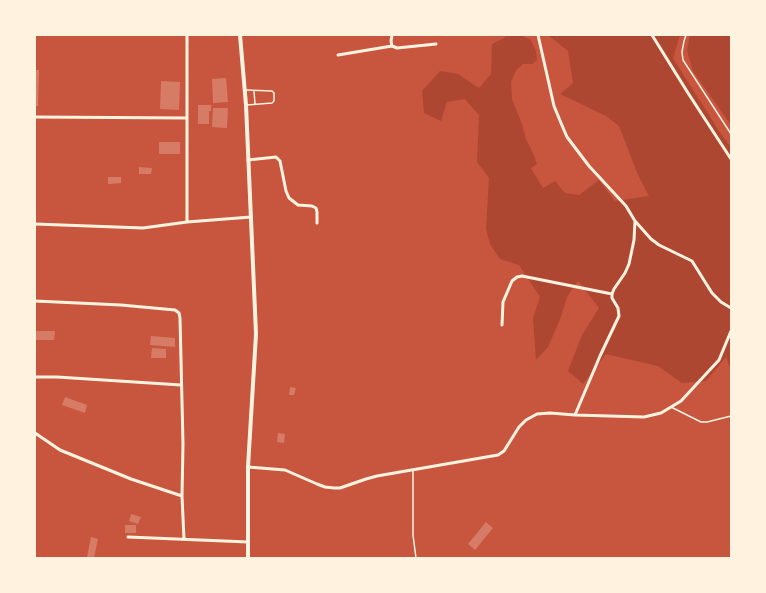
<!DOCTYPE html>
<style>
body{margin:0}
#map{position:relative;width:766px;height:593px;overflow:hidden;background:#c8553d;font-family:"Golos Text",sans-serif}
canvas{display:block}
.frame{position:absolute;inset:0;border:36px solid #fff3e0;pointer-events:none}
</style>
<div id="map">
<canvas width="766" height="593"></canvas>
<div class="frame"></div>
</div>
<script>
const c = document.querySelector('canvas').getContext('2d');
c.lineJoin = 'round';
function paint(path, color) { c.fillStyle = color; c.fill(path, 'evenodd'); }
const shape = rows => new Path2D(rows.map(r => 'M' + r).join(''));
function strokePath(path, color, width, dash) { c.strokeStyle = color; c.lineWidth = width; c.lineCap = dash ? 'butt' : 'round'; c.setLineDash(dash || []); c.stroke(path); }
const green = shape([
 [506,35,520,35,531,40,536,51,537,60,532,64,523,64,516,70,511,82,512,99,522,124,526,139,533,153,537,164,531,168,543,188,555,181,565,193,579,195,599,180,615,201,649,196,638,175,619,126,606,116,560,94,573,83,568,51,548,35,618,35,620,36,620,35,680,35,673,58,721,134,731,147,731,371,726,357,706,381,682,383,658,366,606,354,583,384,568,371,582,335,599,308,578,281,567,297,561,317,548,347,536,360,533,318,540,297,519,265,500,259,490,244,486,229,489,178,477,162,479,115,465,99,447,102,441,121,424,113,422,91,440,71,458,74,479,88,491,74,492,44,504,38],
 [690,35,731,35,731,125,693,71,687,51,689,39]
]);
const building = shape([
 [35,70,39,70,38,106,35,106],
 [226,78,228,102,213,103,212,79],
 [161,81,180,82,179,110,160,109],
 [198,105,211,105,211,111,209,111,209,124,198,124],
 [213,108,228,108,227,128,212,127],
 [159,142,180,142,180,154,159,154],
 [139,167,152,168,151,174,139,174],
 [108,177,121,177,121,183,108,184],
 [35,331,55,331,54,340,35,340],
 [151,336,175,338,175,347,150,345],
 [152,348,166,349,166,358,151,358],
 [290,387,296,388,294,395,289,395],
 [65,397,87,405,85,413,62,405],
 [278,433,285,434,284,443,277,442],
 [131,514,141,517,138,524,129,521],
 [486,522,493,528,475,550,468,544],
 [125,525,136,525,136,533,125,533],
 [91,537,98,539,94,558,87,557]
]);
const service = shape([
 [686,35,684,41,682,52,683,60,731,134],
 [246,90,272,91,274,93,274,101,272,103,247,105],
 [254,91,255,104],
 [671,407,701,422,707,422,731,416],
 [413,470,413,535,416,558]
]);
const minor = shape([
 [187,35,187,222],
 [538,35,554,106,561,123,567,137,589,166,626,206,635,221,651,239,659,245,692,261,712,293,721,302,731,308],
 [652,35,688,93,731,159],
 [392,46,391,41,392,35],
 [338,55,392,46,397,48,436,44],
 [35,117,187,118],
 [248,160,276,157,280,161,286,191,289,198,298,205,312,206,316,208,317,212,317,223],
 [35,224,143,228,187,222,251,217],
 [35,301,121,305,175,310,179,313,180,318,183,444,182,496,184,539],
 [502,325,503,302,512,281,517,277,522,276,612,294],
 [35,377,57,377,181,385],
 [575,415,600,356,619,316,618,308,612,298,612,294,614,289,625,273,629,264,634,240,635,221],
 [35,433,60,450,131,479,182,496],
 [248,467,285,470,317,484,325,487,334,488,340,488,366,479,377,476,498,455,504,451,519,427,526,420,537,414,550,413,575,415,644,417,661,413,681,401,719,360,731,331],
 [128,537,248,542]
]);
const tertiary = shape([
 [240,35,246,105,256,334,248,467,248,558]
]);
paint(green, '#ae4732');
paint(building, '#d67c66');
strokePath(service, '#fff3e0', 1.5);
strokePath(minor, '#fff3e0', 3);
strokePath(tertiary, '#fff3e0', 4);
</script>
